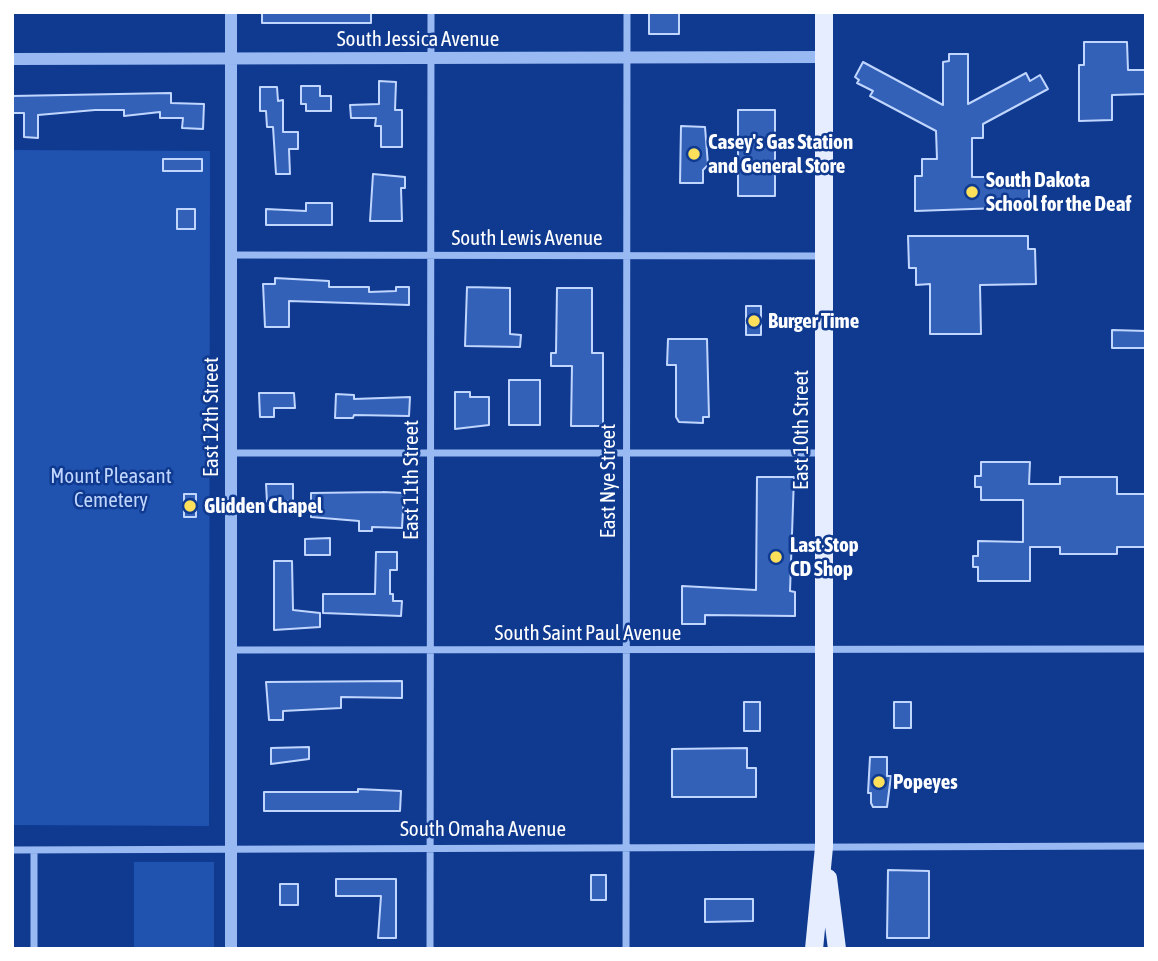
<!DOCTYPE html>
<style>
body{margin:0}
#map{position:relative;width:1158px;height:961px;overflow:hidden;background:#0f3a90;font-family:"Asap Condensed",sans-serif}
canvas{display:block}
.frame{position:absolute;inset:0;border:14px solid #fff;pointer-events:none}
</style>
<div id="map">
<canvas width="1158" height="961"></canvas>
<div class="frame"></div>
</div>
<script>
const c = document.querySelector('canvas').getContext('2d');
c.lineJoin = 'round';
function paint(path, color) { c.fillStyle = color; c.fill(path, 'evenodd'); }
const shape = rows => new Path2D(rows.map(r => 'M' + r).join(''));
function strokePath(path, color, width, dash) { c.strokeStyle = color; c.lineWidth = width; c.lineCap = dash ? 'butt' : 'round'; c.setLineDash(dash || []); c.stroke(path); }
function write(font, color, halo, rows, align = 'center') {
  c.font = font + ' "Asap Condensed",sans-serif'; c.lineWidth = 5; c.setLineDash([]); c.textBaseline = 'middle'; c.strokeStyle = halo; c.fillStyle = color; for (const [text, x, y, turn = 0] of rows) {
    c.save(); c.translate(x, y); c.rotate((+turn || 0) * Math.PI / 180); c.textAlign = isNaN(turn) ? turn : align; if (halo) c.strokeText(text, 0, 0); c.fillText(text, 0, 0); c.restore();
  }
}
const green = shape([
 [12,150,210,151,209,826,12,825],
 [134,862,214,862,214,949,134,949]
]);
const building = shape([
 [262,12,371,12,371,23,262,23,262,12],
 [649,12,679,12,679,34,649,34,649,12],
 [1084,42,1127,42,1128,70,1146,70,1146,94,1112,95,1112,120,1079,121,1079,65,1084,65,1084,42],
 [949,54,968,54,968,104,1026,73,1030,81,1040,75,1048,89,983,124,983,138,972,138,972,177,1029,177,1029,207,915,211,915,176,922,176,922,159,937,159,936,131,870,96,873,91,857,83,859,80,855,77,863,62,943,105,943,62,949,61,949,54],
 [379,81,396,82,395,110,402,110,402,147,381,147,381,126,375,126,376,118,351,118,350,105,379,104,379,81],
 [301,86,320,86,320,96,331,96,331,111,306,111,306,104,301,104,301,86],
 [260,87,277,87,278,101,283,100,283,132,298,132,298,149,289,149,290,174,276,174,273,127,267,127,266,111,260,111,260,87],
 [171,93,171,103,204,104,203,129,182,128,183,118,160,118,160,112,124,116,124,110,95,110,38,115,38,138,24,137,24,113,12,113,12,96,171,93],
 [738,110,775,110,775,196,738,196,738,110],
 [681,126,705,127,708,165,703,170,703,183,680,183,681,126],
 [163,159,202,159,202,171,163,171,163,159],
 [373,174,405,177,405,188,401,188,402,221,370,221,373,174],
 [306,203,332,203,332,225,266,225,266,209,306,211,306,203],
 [177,209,195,209,195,229,177,229,177,209],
 [908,236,1028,236,1028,249,1035,249,1036,284,980,285,981,334,930,334,930,284,916,285,916,268,909,268,908,236],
 [275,278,329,281,329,287,369,287,369,292,396,291,396,287,409,287,409,305,289,301,289,327,265,327,263,284,275,284,275,278],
 [467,287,510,288,510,334,521,335,520,347,465,346,467,287],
 [557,288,592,288,592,353,603,353,603,426,571,426,572,366,551,366,551,353,556,353,557,288],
 [746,306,761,306,761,335,746,335,746,306],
 [1112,330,1146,331,1146,348,1112,348,1112,330],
 [668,339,707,339,709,417,703,417,703,423,679,422,676,417,676,365,667,365,668,339],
 [509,380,540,380,540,425,509,425,509,380],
 [455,392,470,392,470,397,489,397,489,425,455,429,455,392],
 [259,393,294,393,295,408,274,408,274,417,260,417,259,393],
 [336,394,354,395,354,399,410,397,409,416,354,415,353,418,335,418,336,394],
 [981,462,1030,462,1029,484,1060,484,1060,477,1117,477,1117,494,1146,494,1146,547,1117,547,1117,554,1060,554,1060,547,1030,547,1030,581,978,581,978,567,973,567,973,556,978,556,978,541,1023,542,1023,500,981,500,981,487,975,487,975,476,981,476,981,462],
 [757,477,794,477,790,591,795,592,795,616,705,615,705,624,682,624,682,586,756,590,757,477],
 [266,484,293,484,293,501,267,502,266,484],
 [383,492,404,493,402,528,372,527,372,531,359,531,359,521,311,517,311,493,383,492],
 [184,494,196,494,196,517,184,517,184,494],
 [330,538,330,555,305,555,305,539,330,538],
 [376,552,397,552,397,570,390,570,390,594,393,594,393,601,402,601,401,616,323,613,323,594,375,594,376,552],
 [274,561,292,561,293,610,320,613,320,627,274,630,274,561],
 [402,681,402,698,341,697,341,708,283,711,283,720,269,720,266,682,402,681],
 [744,702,760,702,760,731,744,731,744,702],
 [894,702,911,702,911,728,894,728,894,702],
 [309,747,309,759,271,764,271,748,309,747],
 [747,748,747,768,756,768,756,797,672,797,672,749,747,748],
 [870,757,887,757,887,776,891,776,887,807,873,807,871,803,871,793,868,793,870,757],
 [358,789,401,791,400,811,264,811,264,792,358,792,358,789],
 [888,870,929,871,929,938,887,938,888,870],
 [591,875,606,875,606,900,591,900,591,875],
 [336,879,396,879,396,938,378,938,381,896,336,896,336,879],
 [280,884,298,884,298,905,280,905,280,884],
 [705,899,753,899,753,921,705,922,705,899]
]);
const minor = shape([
 [230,255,823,256],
 [230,453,823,453],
 [231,650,1146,649],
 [12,850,1146,846],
 [34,850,34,949],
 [430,949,431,12],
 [626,949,627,12]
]);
const tertiary = shape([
 [12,59,824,57],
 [231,949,231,12]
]);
const primary = shape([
 [828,878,837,949],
 [814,949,824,847,824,12]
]);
const markers = [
 [694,154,7,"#ffe05b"],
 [972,192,7,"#ffe05b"],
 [754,321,7,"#ffe05b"],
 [190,506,7,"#ffe05b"],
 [776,557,7,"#ffe05b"],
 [879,782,7,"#ffe05b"]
];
const streetNames = [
 ["South Jessica Avenue",418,39],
 ["South Lewis Avenue",527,238],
 ["East 12th Street",211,417,-90],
 ["East 10th Street",801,430,-90],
 ["East 11th Street",411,480,-90],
 ["East Nye Street",608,481,-90],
 ["South Saint Paul Avenue",588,633],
 ["South Omaha Avenue",483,829]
];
const poiNames = [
 ["Casey's Gas Station",708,142],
 ["and General Store",708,166],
 ["South Dakota",986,180],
 ["School for the Deaf",986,204],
 ["Burger Time",768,321],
 ["Glidden Chapel",204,506],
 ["Last Stop",790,545],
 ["CD Shop",790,569],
 ["Popeyes",893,782]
];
const parkNames = [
 ["Mount Pleasant",111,476],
 ["Cemetery",111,500]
];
paint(green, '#2052b0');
paint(building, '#3361b8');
strokePath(building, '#c0d6fe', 2);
strokePath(minor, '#99b9f3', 7);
strokePath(tertiary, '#99b9f3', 12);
strokePath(primary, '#e5edff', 18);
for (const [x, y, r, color] of markers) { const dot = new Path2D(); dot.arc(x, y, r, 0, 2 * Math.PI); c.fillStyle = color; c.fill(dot); strokePath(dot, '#0f3a90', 2.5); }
write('21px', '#fff', '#0f3a90', streetNames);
write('bold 21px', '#fff', '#0f3a90', poiNames, 'left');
write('21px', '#c0d6fe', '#0f3a90', parkNames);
</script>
